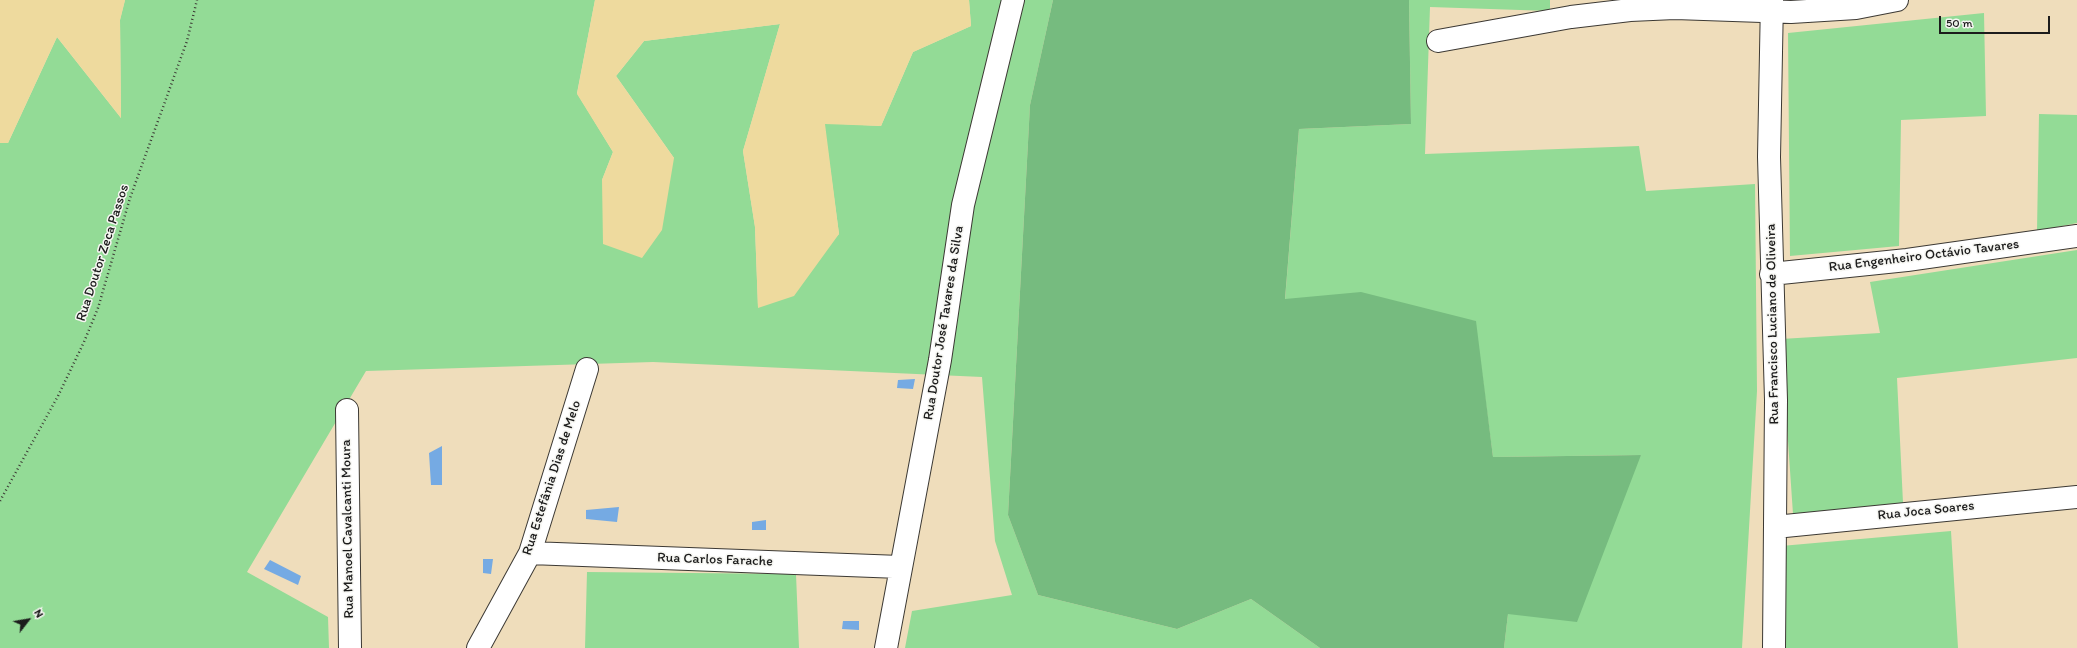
<!DOCTYPE html>
<meta charset="utf-8">
<style>
body{margin:0}
#map{position:relative;width:2077px;height:648px;overflow:hidden;background:#efddbb;font-family:Itim,sans-serif}
canvas{display:block}
.north{position:absolute;left:8px;top:600px;width:40px;height:40px;-webkit-text-stroke:3px #f6f6f2;paint-order:stroke;rotate:59deg;font-size:11px;font-weight:700;line-height:16px;text-align:center;color:#1c1c1c}
.north::after{content:'';display:block;margin:auto;width:14px;height:18px;background:#1c1c1c;clip-path:polygon(50% 0,100% 100%,50% 72%,0 100%)}
.scale{position:absolute;left:1939px;top:16px;width:111px;height:18px;box-sizing:border-box;border:2px solid #1c1c1c;border-top:0;padding-left:5px;font-size:12px;line-height:14px;white-space:nowrap;color:#1c1c1c;-webkit-text-stroke:3px #f6f6f2;paint-order:stroke}
</style>
<div id="map">
<canvas width="2077" height="648"></canvas>
<div class="north">N</div>
<div class="scale">50 m</div>
</div>
<script>
const c = document.querySelector('canvas').getContext('2d');
c.lineJoin = 'round';
function paint(path, color) { c.fillStyle = color; c.fill(path, 'evenodd'); }
const shape = rows => new Path2D(rows.map(r => 'M' + r).join(''));
function strokePath(path, color, width, dash) { c.strokeStyle = color; c.lineWidth = width; c.lineCap = dash ? 'butt' : 'round'; c.setLineDash(dash || []); c.stroke(path); }
function write(font, color, halo, rows, align = 'center') {
  c.font = font + ' Itim,sans-serif'; c.lineWidth = 3; c.setLineDash([]); c.textBaseline = 'middle'; c.strokeStyle = halo; c.fillStyle = color; for (const [text, x, y, turn = 0] of rows) {
    c.save(); c.translate(x, y); c.rotate((+turn || 0) * Math.PI / 180); c.textAlign = isNaN(turn) ? turn : align; if (halo) c.strokeText(text, 0, 0); c.fillText(text, 0, 0); c.restore();
  }
}
const green = shape([
 [125,0,595,0,577,93,613,152,602,180,674,158,616,76,644,41,780,24,743,151,755,227,758,307,839,234,824,123,881,126,913,52,971,26,969,0,1053,0,1030,105,1008,515,1038,595,1177,629,1251,599,1320,648,905,648,912,611,1012,595,995,541,982,377,653,362,366,371,247,572,328,617,329,648,0,648,0,143,8,143,57,37,121,118,120,20],
 [1409,0,1550,0,1550,11,1430,7,1425,154,1639,146,1646,191,1755,184,1757,391,1742,648,1504,648,1508,614,1641,455,1493,457,1475,321,1285,300,1299,129,1411,124],
 [1984,13,1986,116,1901,120,1899,246,1790,256,1788,33],
 [2039,114,2077,115,2077,223,2037,231],
 [2077,250,2077,358,1897,378,1903,503,1793,514,1781,339,1880,333,1870,282],
 [1951,531,1958,648,1782,648,1781,546],
 [587,572,796,574,799,648,585,648]
]);
const forest = shape([
 [1053,0,1409,0,1411,124,1299,129,1285,299,1361,292,1476,321,1493,457,1641,455,1577,622,1508,614,1504,648,1320,648,1251,599,1177,629,1038,595,1008,515,1030,105]
]);
const sand = shape([
 [0,0,125,0,120,20,121,118,57,37,8,143,0,143],
 [595,0,969,0,971,26,913,52,881,126,825,124,839,234,794,296,758,308,755,227,743,151,780,24,644,41,616,76,674,158,662,230,642,258,603,244,602,180,613,152,577,94]
]);
const water = shape([
 [915,379,913,389,897,388,898,380],
 [442,446,442,485,431,485,429,453],
 [619,507,617,522,586,519,586,510],
 [766,520,766,530,752,530,752,522],
 [483,559,493,559,491,574,483,573],
 [270,560,301,576,298,585,264,569],
 [843,621,859,621,859,630,842,629]
]);
const path = shape([
 [0,501,58,396,84,342,98,308,130,198,187,41,197,0]
]);
const minor = shape([
 [1772,0,1769,157,1776,400,1774,648],
 [1438,41,1571,17,1630,10,1675,8,1791,12,1856,8,1897,0],
 [1771,274,1907,260,2077,236],
 [347,410,350,648],
 [1775,527,2077,497],
 [530,553,900,567],
 [478,648,530,553,587,369],
 [886,648,940,360,963,205,1013,0]
]);
const streetNames = [
 ["Rua Doutor Zeca Passos",103,253,-72],
 ["Rua Engenheiro Octávio Tavares",1924,256,-7],
 ["Rua Doutor José Tavares da Silva",944,323,-81],
 ["Rua Francisco Luciano de Oliveira",1773,324,-91],
 ["Rua Estefânia Dias de Melo",552,478,-72],
 ["Rua Joca Soares",1926,511,-6],
 ["Rua Manoel Cavalcanti Moura",348,529,-91],
 ["Rua Carlos Farache",715,560,2]
];
paint(green, '#93db96');
paint(forest, '#76bb7f');
paint(sand, '#eeda9e');
paint(water, '#75aae3');
strokePath(minor, '#3c3934', 24);
strokePath(path, '#3c3934', 2.5, [1, 3]);
strokePath(minor, '#fff', 22);
write('14px', '#1c1c1c', '#f6f6f2', streetNames);
</script>
